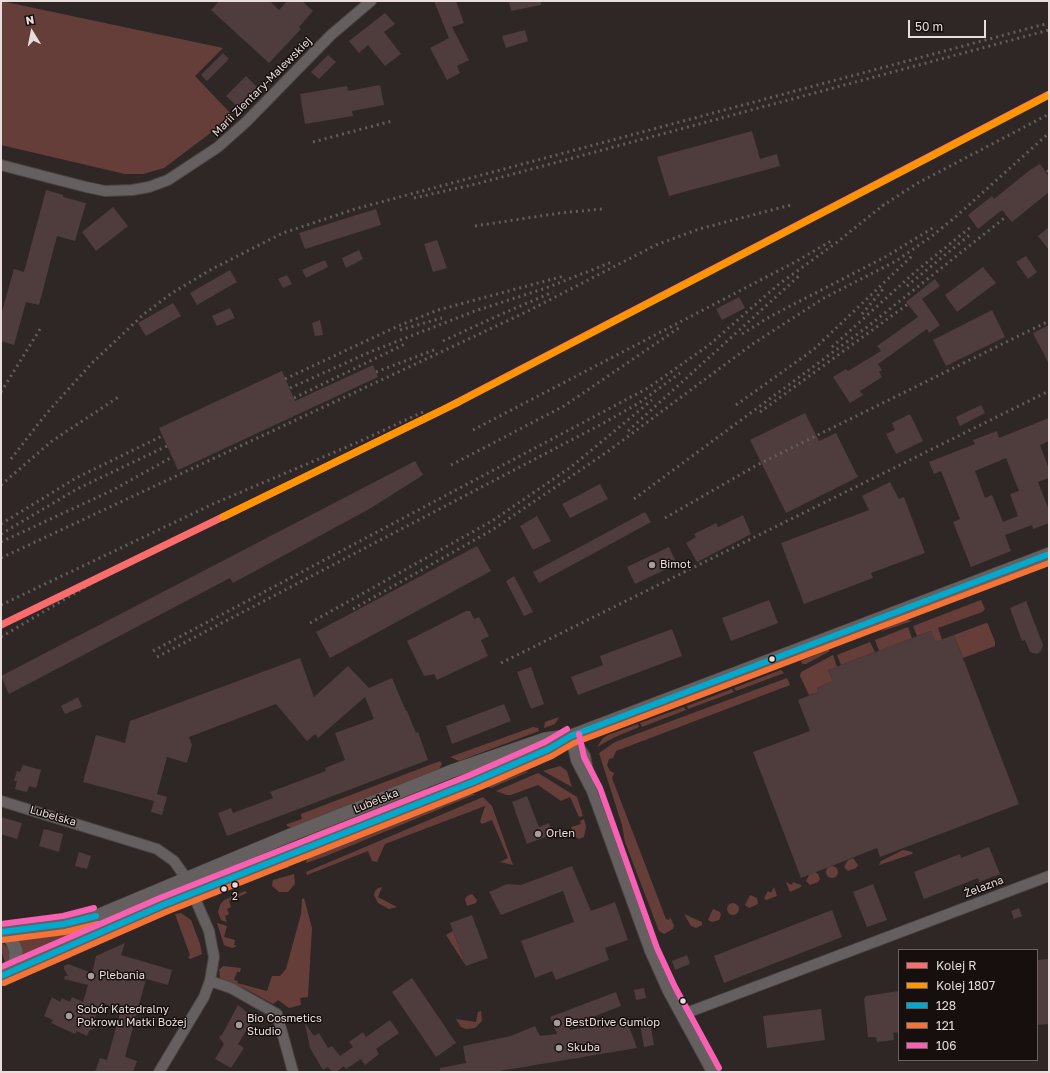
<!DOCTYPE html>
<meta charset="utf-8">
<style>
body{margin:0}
#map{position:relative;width:1050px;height:1073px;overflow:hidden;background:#2f2726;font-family:"Golos Text",sans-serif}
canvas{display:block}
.frame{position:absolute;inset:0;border:2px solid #e8dddb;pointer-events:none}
.legend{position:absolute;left:898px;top:949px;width:140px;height:112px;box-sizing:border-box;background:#160f0e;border:1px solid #6a6160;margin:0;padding:5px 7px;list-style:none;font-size:12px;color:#e8dddb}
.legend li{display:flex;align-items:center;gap:8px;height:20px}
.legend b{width:20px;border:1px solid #6a6160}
.north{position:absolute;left:12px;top:12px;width:40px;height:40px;-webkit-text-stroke:3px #160f0e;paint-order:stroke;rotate:350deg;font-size:11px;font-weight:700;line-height:16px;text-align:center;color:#e8dddb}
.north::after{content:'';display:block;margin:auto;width:14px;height:18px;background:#e8dddb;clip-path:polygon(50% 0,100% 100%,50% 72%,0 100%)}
.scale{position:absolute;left:908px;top:20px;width:78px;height:18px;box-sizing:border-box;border:2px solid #e8dddb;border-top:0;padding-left:5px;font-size:12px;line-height:14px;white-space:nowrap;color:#e8dddb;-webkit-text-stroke:3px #160f0e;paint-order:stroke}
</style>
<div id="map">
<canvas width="1050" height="1073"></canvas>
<div class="frame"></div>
<ul class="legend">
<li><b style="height:5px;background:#fb6d6d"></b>Kolej R</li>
<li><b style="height:5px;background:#ff9500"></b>Kolej 1807</li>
<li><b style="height:5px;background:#00a9ce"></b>128</li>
<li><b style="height:5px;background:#f57335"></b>121</li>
<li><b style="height:5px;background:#f860b3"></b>106</li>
</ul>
<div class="north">N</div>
<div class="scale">50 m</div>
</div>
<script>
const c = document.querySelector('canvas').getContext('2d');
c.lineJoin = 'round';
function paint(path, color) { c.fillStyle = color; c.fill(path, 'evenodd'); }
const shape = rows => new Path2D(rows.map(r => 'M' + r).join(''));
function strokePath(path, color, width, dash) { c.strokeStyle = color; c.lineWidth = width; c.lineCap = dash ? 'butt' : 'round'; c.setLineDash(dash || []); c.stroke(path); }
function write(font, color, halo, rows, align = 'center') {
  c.font = font + ' "Golos Text",sans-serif'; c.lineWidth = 3; c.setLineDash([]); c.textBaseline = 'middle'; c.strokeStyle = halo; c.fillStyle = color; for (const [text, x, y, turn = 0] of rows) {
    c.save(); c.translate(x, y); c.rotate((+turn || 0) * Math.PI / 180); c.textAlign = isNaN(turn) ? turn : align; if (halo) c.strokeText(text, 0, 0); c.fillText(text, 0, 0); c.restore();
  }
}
const green = shape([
 [1,1,223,48,195,76,233,116,164,168,143,174,125,174,1,145],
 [981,600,985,609,982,612,938,628,942,640,935,642,931,631,917,636,913,626],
 [904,619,912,621,880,632,898,621],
 [986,623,988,624,995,642,995,646,963,658,954,635],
 [908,627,912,638,879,651,875,640],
 [870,642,875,652,841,665,837,655],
 [829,649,830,651,806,664,802,664,801,661],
 [833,655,837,667,828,670,833,681,817,688,818,692,809,695,800,676,801,672],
 [781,670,784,673,736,691,734,688],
 [787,678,790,685,616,751,613,758,609,759,607,765,610,771,614,773,612,778,666,919,669,920,670,917,674,925,673,929,664,934,659,931,625,842,622,825,599,753,615,742],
 [732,689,734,692,688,709,687,706],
 [684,707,686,710,642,727,640,723],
 [559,717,555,724,544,728,545,722],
 [638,724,639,727,613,738,597,747,603,738,608,735],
 [533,727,538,728,539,731,459,761,450,757],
 [544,746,462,777,462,774],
 [440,761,442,764,439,769,293,828,287,826,287,824,302,819,301,814],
 [560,766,567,771,572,787,543,771],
 [527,771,528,772,491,788,487,787],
 [538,773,577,797,583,816,579,817,570,797,561,801,538,785,511,795,507,795,496,791],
 [428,786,425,792,416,797,297,845,297,842,314,832],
 [467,794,476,794,326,856,306,863,307,857,312,853,392,820,430,809],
 [483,797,492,806,513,865,500,862,508,858,492,820,482,824,480,822,485,806,385,844,377,862,372,861,368,851,307,875,306,872],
 [584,819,586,827,584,837,579,839,575,837,571,827,581,824,580,821],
 [903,850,913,852,912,854,879,865,881,861],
 [853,858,858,865,856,868,848,871,844,867,848,860],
 '826 872a6 6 0 1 1 12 0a6 6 0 1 1-12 0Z',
 [279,866,290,867,260,876,219,893,212,900,219,891],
 [815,872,818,874,820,879,818,882,810,885,806,881,809,875],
 [294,874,295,884,288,892,279,892,272,886,273,880],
 [786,882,792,885,793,882,801,885,801,887,790,892],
 [382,887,378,897,397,907,389,909,378,903,374,895,375,891,378,888],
 [774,887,777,896,766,900,764,898,768,891,771,893],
 [245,891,247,893,229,901,231,907,227,909,229,914,225,916,227,922,221,920,218,912,220,905,224,900],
 [472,894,477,900,476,903,467,906,465,899,467,896],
 [750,895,757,898,758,904,749,908,745,905],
 [304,898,312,928,308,997,300,998,301,1005,289,1008,278,1000,273,1004,246,989,220,978,219,970,223,966,241,968,240,972,237,972,234,980,238,981,237,983,267,991,272,976,280,976,286,969,301,914,302,899],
 '727 909a6 6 0 1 1 12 0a6 6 0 1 1-12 0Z',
 [713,909,720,912,721,915,719,920,712,922,708,920],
 [181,913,191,920,200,944,202,954,190,959,188,957,190,955,175,914],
 [684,914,702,922,702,925,696,928,691,926],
 [156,915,156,918,128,931,127,927],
 [97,922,97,923,66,938,38,956,22,961,21,945,17,935,64,930],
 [217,923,227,926,224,937,235,940,234,945,237,946,232,948,224,945],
 [118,931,120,934,82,951,80,948],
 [453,931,466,966,446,935],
 [1,941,10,950,9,966,1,971,1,965,5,963,1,949],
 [70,953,72,957,18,978,19,976],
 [481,1011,482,1021,475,1028,466,1029,461,1027,456,1019,476,1022,478,1012]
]);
const building = shape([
 [219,1,270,1,279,10,287,1,302,1,313,11,299,27,301,29,269,63,211,10],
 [434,1,456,1,464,23,452,27,469,60,457,66,460,73,447,80,430,48,449,38],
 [509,1,541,1,541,5,511,11],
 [385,13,395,24,384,32,401,54,385,66,368,45,359,53,349,41],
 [525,30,528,41,506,48,502,36],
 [223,53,229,59,207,81,201,75],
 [328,55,336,62,319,79,311,72],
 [246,76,258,88,239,108,226,96],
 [380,85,384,105,352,111,353,116,305,124,300,94,347,86,348,91],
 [752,131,760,159,777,154,780,166,669,196,657,157],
 [1040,164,1049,177,1049,192,1012,222,1002,210,978,229,968,215,992,196,994,199,1030,170],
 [46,190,63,195,63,197,86,203,75,241,57,236,39,305,26,302,14,345,1,341,1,315,14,269,24,272],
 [113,207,128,226,96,251,82,232],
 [376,209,381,225,305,249,299,233],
 [1049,227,1049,250,1038,236],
 [437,240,447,268,433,272,424,244],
 [359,250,363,259,346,268,342,258],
 [1026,256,1037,272,1028,279,1016,262],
 [325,260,328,267,306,278,302,270],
 [983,267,996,283,957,312,945,295],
 [230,270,237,282,197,305,190,293],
 [287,275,292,284,283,288,278,279],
 [935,279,940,286,922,299,940,325,929,333,927,329,878,364,882,370,879,372,882,377,860,391,863,395,850,403,833,377,846,369,848,371,881,351,877,346,918,317,906,302],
 [739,297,745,308,722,320,716,309],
 [173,303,181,316,146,336,138,323],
 [230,308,235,318,217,326,212,316],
 [992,310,1005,337,946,366,933,340],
 [320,320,323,335,315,336,312,323],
 [1049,325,1049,364,1033,333],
 [373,365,378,377,178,470,159,428,282,371,295,401],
 [981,405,985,413,960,426,956,417],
 [805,413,819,441,836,433,858,477,786,513,750,440],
 [910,414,923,441,896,454,886,434,895,430,892,423],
 [1049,418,1049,441,1040,445,1049,469,1049,478,1038,482,1049,510,1049,523,1033,529,1032,525,1005,535,1011,551,971,567,953,522,960,519,941,471,934,474,929,462,975,444,973,440,997,431,999,438],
 [1006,458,1019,491,1010,494,1018,516,1003,522,992,495,985,498,975,471],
 [415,461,423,475,371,508,233,583,230,578,9,694,1,676],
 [890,482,899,499,904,497,925,553,871,573,873,578,804,604,781,543,869,510,862,496],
 [600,484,608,499,570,518,562,504],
 [645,512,651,522,539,583,533,572],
 [743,515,751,534,697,562,686,543,696,537,694,534,716,523,718,527],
 [537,516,551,541,533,550,520,526],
 [477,546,491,571,330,658,316,632],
 [669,547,677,564,635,584,627,567],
 [514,576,533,612,524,616,506,581],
 [769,600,778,623,731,641,722,618],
 [1026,601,1043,645,1041,651,1037,654,1030,652,1025,640,1022,641,1010,608],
 [466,611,470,611,474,619,479,617,489,636,481,640,488,656,437,680,434,674,424,676,407,641],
 [672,629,682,656,578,695,571,677,603,665,600,656],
 [931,631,935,642,954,635,1019,804,880,857,877,848,801,878,753,752,810,731,798,700,818,692,817,688,833,681,828,670],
 [300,658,314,697,348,666,369,688,392,678,406,711,407,711,416,733,418,732,428,760,227,836,218,813,231,808,233,813,273,798,270,792,326,771,325,768,345,760,335,733,374,719,365,697,318,738,315,734,307,741,276,704,189,737,192,745,187,763,167,757,157,794,167,797,162,815,151,812,154,801,83,782,96,735,125,743,130,721],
 [531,667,544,704,531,709,517,672],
 [78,697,82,707,65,714,61,706],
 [504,704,511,721,452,744,446,726],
 [23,765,41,770,36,788,29,786,27,792,15,789,17,781,14,781,17,771,20,772],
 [527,796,539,827,549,823,553,834,527,844,512,802],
 [1,817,22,823,17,839,1,834],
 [44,829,63,834,59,852,39,846],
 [989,847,1000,874,979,882,978,878,924,899,914,872,960,854,961,858],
 [79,852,91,856,87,869,75,866],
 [572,866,591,911,615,902,628,940,605,948,609,960,556,980,552,971,535,978,521,941,574,922,563,891,501,915,489,892,507,884,521,885],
 [873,884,887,920,867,927,853,892],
 [1019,908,1022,916,1014,919,1011,911],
 [832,910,842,937,724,983,714,956],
 [472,915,488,958,466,966,450,923],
 [125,943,121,955,172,970,168,985,146,979,125,1057,137,1061,133,1072,95,1072,100,1058,107,1060,120,1013,102,1002,93,1022,95,1028,89,1031,87,1036,77,1031,75,1034,51,1023,53,1020,44,1016,52,997,60,1002,62,998,70,1002,72,997,83,1002,88,985,64,979,65,976,68,976,64,969,64,966,68,964,92,973,96,956],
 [687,955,690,964,675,970,672,961],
 [1049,959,1049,1024,1037,1025,1037,960],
 [412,978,456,1043,436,1057,392,992],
 [644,988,646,998,636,1000,634,990],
 [899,991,899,1032,893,1033,894,1040,877,1042,876,1037,868,1037,864,999,866,996],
 [616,992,621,1006,569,1026,570,1030,627,1021,637,1048,494,1072,440,1072,440,1068,466,1063,463,1046,511,1036,535,1026,540,1036,557,1034,550,1017],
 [238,1005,254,1018,238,1044,244,1048,231,1068,215,1059,224,1044,219,1037,222,1035],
 [821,1009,825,1040,767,1048,763,1016],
 [649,1017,654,1045,644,1047,639,1019],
 [390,1020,399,1033,376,1049,379,1054,365,1065,361,1059,346,1069,344,1066,336,1072,332,1072,328,1067,323,1070,310,1048,305,1023,314,1036,319,1033,328,1048,332,1046,340,1056,353,1047,349,1042,363,1032,366,1037]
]);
const minor = shape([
 [1,165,86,187,105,191,132,190,149,187,168,180,218,147,246,122,331,35,371,1],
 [571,736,576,760,592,791,650,951,668,991,712,1072],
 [574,740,585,756,590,781],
 [1,801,157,849,174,861,186,878,209,931,214,957,210,981,204,997,159,1072],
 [210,981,231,988,277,1014,293,1072],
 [681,1015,1049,876]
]);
const tertiary = shape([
 [5,931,13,943,16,951,15,971],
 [1,932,64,924,97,916,293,834,452,771,545,739,567,736],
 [1,976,163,905,473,782,549,749,571,736,1049,554]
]);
const rail = shape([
 [313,142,392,121],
 [1047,172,1049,170],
 [414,198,476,184,1049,30],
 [882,206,916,184,1049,114],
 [951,221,1049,133],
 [475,226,560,213,602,209],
 [907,286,972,233],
 [862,314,884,288],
 [400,330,442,318],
 [742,334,771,316,887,256,936,226],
 [443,341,504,313,553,292],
 [832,347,915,272,972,226],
 [376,372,434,350],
 [285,379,398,326,438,310,564,276],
 [290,388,370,352,421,332,475,311,546,288,612,262],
 [1,392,40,329],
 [294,398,407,343],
 [736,405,813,350,912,256],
 [760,412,908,304],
 [473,430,795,262,831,241],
 [628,431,800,275],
 [11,459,46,414,92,363,144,314,172,293,212,269,283,233,355,209,1049,23],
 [451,465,564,406,680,327],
 [1,485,52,441,120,396],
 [634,499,867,327,1007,216],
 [665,518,757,465,1049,321],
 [1,524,76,478,162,436],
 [1,534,77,489,167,446],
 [1,542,113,490,172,457],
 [1,558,441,352,526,312,656,245,699,229,791,205],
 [1,605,213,504,356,443,423,412],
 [353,609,492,530,607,452,754,343,824,298,896,261,932,236,954,218],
 [310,623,492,521,571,467,652,400],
 [1,637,109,573,146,554],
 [153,651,648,388,709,345,779,284,836,243,886,203],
 [157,657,600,425,639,403,680,373],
 [501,663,1049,391]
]);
const bus1 = shape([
 [1,932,64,924,96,916],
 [1,976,163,905,473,782,549,749,571,736,1049,554]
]);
const bus2 = shape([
 [2,940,65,932,98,924],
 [4,983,166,912,476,789,552,756,574,743,1049,563]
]);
const bus3 = shape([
 [579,734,584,757,600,788,657,948,675,987,719,1068],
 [1,924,63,916,94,908],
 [1,967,160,898,470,775,545,742,567,729]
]);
const rail1 = shape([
 [1,625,440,411,1049,94]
]);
const rail2 = shape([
 [223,517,459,402,1049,95]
]);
const markers = [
 [652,565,4,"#a79d9c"],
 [772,659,3.5,"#e8dddb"],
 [538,834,4,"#a79d9c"],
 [235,885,3.5,"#e8dddb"],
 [224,889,3.5,"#e8dddb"],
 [91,976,4,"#a79d9c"],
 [683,1001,3.5,"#e8dddb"],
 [69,1016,4,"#a79d9c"],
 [557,1023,4,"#a79d9c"],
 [239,1025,4,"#a79d9c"],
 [559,1048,4,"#a79d9c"]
];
const busNames = [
 ["2",235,897]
];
const streetNames = [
 ["Marii Zientary-Malewskiej",262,87,-45],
 ["Lubelska",376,801,-22],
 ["Lubelska",53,816,16],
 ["Żelazna",984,887,-21]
];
const poiNames = [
 ["Bimot",660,565],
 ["Orlen",546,834],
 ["Plebania",99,976],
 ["Sobór Katedralny",77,1010],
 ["Pokrowu Matki Bożej",77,1023],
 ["Bio Cosmetics",247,1019],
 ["Studio",247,1032],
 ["BestDrive Gumlop",565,1023],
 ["Skuba",567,1048]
];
paint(green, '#653e3a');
paint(building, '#4e3d3c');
strokePath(minor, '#4c4544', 12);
strokePath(tertiary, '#4c4544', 14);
strokePath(minor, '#65605f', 10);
strokePath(tertiary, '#65605f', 13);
strokePath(rail, '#625d5c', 3, [2, 4]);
strokePath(bus1, '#00a9ce', 6);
strokePath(bus2, '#f57335', 6);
strokePath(bus3, '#f860b3', 6);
strokePath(rail1, '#fb6d6d', 7);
strokePath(rail2, '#ff9500', 7);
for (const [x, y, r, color] of markers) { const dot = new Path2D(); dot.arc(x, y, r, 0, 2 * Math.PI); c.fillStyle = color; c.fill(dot); strokePath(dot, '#160f0e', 1.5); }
write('10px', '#e8dddb', '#160f0e', busNames);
write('11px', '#e8dddb', '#160f0e', streetNames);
write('11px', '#e8dddb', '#160f0e', poiNames, 'left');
</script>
